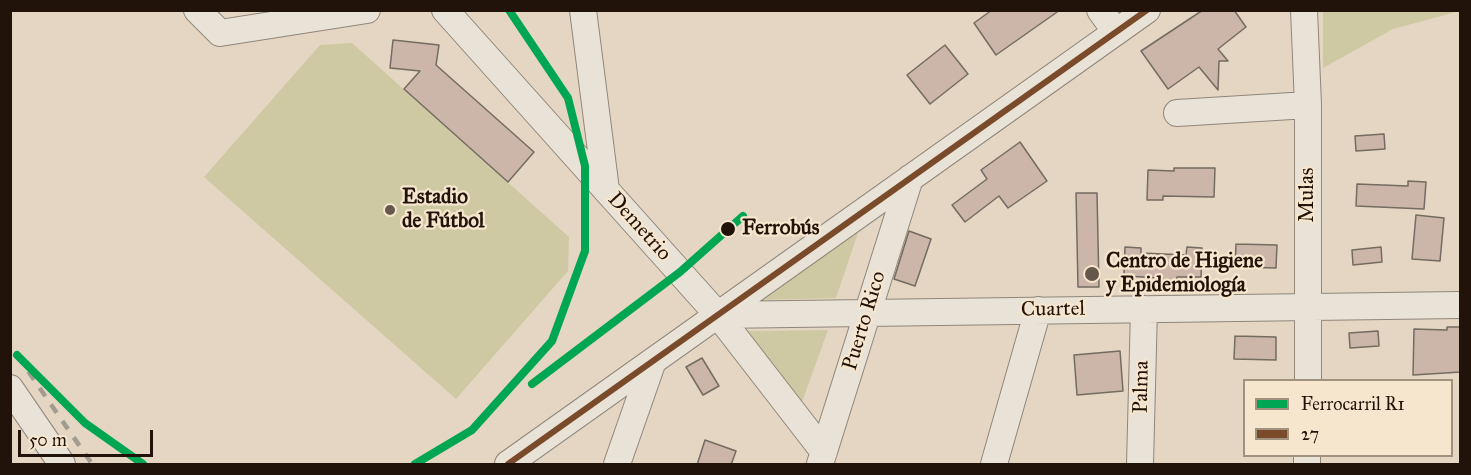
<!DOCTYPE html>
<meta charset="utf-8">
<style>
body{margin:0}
#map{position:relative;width:1471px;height:475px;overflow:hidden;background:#e4d6c2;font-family:"IM FELL Great Primer",serif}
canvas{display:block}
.frame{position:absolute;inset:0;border:12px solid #211309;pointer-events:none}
.legend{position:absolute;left:1243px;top:379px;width:210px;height:78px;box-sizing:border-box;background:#f7e6ce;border:2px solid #a1927f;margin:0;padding:8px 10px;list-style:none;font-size:18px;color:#211309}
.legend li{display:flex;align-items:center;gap:12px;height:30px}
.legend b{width:30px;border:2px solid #a1927f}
.scale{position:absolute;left:18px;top:430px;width:135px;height:27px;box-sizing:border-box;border:3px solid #211309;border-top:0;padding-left:8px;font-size:18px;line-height:21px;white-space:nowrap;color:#211309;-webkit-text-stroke:4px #f7e6ce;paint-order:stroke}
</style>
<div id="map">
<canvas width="1471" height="475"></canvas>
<div class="frame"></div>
<ul class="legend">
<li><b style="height:8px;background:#00a651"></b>Ferrocarril R1</li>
<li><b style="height:8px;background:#7a4b2a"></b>27</li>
</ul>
<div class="scale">50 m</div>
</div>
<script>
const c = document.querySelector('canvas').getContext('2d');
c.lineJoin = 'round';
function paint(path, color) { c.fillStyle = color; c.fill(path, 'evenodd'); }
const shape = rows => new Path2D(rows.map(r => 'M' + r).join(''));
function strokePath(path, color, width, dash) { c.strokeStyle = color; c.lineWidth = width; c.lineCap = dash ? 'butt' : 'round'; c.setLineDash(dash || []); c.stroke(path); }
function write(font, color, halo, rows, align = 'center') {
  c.font = font + ' "IM FELL Great Primer",serif'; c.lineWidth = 4.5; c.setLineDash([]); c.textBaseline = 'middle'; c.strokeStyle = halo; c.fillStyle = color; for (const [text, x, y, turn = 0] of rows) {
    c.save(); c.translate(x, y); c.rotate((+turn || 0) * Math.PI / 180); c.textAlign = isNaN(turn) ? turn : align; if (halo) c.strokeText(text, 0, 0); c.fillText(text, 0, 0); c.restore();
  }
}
const green = shape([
 [1323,11,1460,10,1460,11,1393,29,1323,68],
 [352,43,569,237,568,271,456,399,204,177,320,45],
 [860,227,836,298,757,300],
 [828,330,802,402,746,331]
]);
const building = shape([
 [992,10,1060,10,996,55,974,23,992,10],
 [1203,10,1234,10,1246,27,1218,49,1228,61,1219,61,1218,90,1199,67,1168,89,1141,51,1203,10],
 [393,40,439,45,436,65,534,152,508,182,404,89,420,71,390,68,393,40],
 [945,45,968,74,930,104,907,75,945,45],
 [1384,134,1385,149,1356,151,1355,136,1384,134],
 [1020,142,1047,181,1008,208,999,196,965,222,952,205,987,179,981,170,1020,142],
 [1174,168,1215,168,1214,197,1163,196,1163,200,1147,200,1148,170,1174,171,1174,168],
 [1408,181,1426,182,1424,209,1356,206,1357,184,1408,186,1408,181],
 [1076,193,1097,193,1099,287,1078,287,1076,193],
 [1416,215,1444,218,1440,261,1412,259,1416,215],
 [909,231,931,239,915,286,894,279,909,231],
 [1236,244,1277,245,1276,268,1235,267,1236,244],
 [1125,247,1141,248,1141,253,1186,255,1187,247,1202,248,1201,277,1177,277,1177,284,1161,283,1161,278,1124,276,1125,247],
 [1381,247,1382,262,1353,265,1352,250,1381,247],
 [1447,327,1461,327,1461,372,1413,375,1414,329,1447,330,1447,327],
 [1378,331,1379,346,1350,348,1349,333,1378,331],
 [1235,336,1276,337,1276,360,1234,359,1235,336],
 [1120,351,1123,391,1077,395,1074,355,1120,351],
 [702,358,719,386,703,395,686,367,702,358],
 [705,440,736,451,731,465,697,465,705,440]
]);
const minor = shape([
 [197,10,220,33,367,10],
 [445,10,718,315,824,452],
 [583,10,606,190],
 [1100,10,1116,32],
 [1304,10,1308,105,1308,380],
 [1177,113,1308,105],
 [718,315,1460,305],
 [10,388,62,464],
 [508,464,1147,10],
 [617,464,653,361],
 [820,464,910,178],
 [994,464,1038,310],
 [1140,464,1144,309],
 [1307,464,1307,456]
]);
const rail = shape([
 [17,355,92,464],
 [472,430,552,341,585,251,585,166,568,98,509,10]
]);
const bus1 = shape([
 [508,464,1147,10]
]);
const rail1 = shape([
 [17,355,85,423,143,464],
 [532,384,680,272,743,216],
 [415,464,472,430,552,341,585,251,585,166,568,98,509,10]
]);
const markers = [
 [390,210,6,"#65574a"],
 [728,229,8,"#211309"],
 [1092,274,8,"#65574a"]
];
const streetNames = [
 ["Mulas",1308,195,-90],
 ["Demetrio",639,227,48],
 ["Cuartel",1053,310,-1],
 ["Puerto Rico",865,321,-73],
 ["Palma",1142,387,-89]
];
const poiNames = [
 ["Estadio",402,198],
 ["de Fútbol",402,222],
 ["Centro de Higiene",1106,262],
 ["y Epidemiología",1106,286]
];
const stopNames = [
 ["Ferrobús",742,229]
];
paint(green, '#cfc9a3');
paint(building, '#cbb6a9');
strokePath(building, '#746b61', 1.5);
strokePath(minor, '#90867a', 28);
strokePath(minor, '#e9e2d7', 26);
strokePath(rail, '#a29b92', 4.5, [10, 10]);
strokePath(bus1, '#7a4b2a', 6);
strokePath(rail1, '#00a651', 8);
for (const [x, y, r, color] of markers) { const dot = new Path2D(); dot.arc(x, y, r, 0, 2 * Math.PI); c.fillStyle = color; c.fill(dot); strokePath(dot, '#f7e6ce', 2); }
write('21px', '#211309', '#f7e6ce', streetNames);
write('bold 21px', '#211309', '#f7e6ce', poiNames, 'left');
write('bold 21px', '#211309', '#f7e6ce', stopNames, 'left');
</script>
